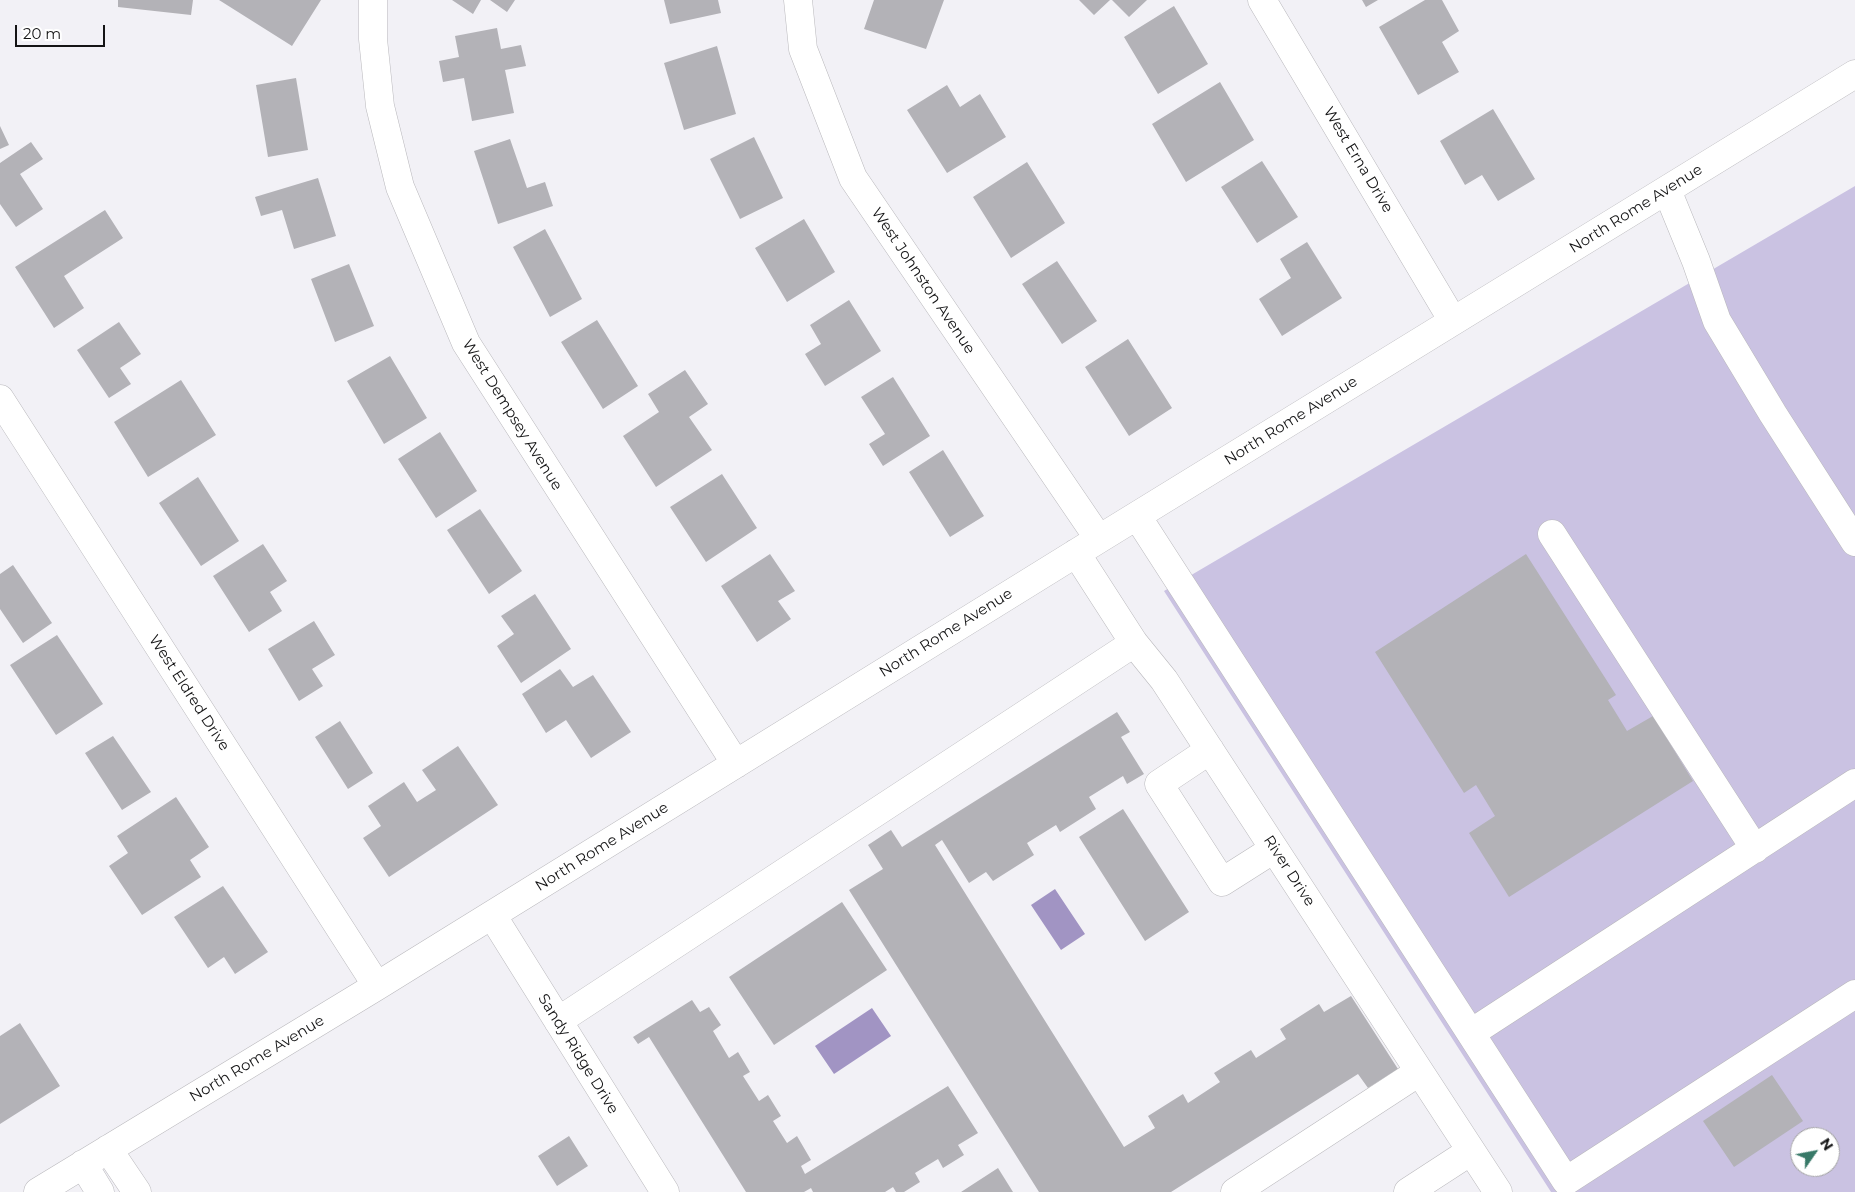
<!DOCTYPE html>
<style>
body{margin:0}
#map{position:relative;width:1855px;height:1192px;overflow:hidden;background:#f2f1f6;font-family:Montserrat,sans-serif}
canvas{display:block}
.north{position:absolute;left:1790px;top:1127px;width:50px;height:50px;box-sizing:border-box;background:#fff;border:1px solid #a1a1a1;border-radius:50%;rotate:57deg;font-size:14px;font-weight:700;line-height:20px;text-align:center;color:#141415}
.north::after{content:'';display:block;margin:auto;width:18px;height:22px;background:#387968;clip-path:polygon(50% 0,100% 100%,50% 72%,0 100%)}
.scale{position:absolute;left:15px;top:25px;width:90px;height:22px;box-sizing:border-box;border:2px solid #141415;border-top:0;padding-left:6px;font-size:15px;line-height:18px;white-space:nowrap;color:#141415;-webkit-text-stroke:4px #fff;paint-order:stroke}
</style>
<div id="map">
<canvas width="1855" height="1192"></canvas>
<div class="north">N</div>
<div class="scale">20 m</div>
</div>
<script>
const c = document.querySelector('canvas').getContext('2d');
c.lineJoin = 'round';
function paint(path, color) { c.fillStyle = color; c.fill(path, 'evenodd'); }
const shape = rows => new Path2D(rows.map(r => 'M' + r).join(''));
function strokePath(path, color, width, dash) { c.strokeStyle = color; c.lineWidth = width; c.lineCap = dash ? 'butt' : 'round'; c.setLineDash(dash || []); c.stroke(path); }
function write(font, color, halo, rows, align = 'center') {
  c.font = font + ' Montserrat,sans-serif'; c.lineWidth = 4; c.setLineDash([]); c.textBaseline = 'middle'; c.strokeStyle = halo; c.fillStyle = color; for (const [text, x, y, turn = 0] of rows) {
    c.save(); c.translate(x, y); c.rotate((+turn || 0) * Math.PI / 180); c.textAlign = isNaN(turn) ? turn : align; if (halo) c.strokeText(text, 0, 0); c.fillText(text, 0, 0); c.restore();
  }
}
const green = shape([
 [1855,186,1855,1192,1551,1192,1164,591],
 [1800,1137,1830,1137,1830,1167,1800,1167]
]);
const water = shape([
 [1055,889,1085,934,1061,950,1031,905],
 [872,1008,891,1036,834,1074,815,1046]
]);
const building = shape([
 [118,0,193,0,191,15,118,7],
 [219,0,321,0,292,46],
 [452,0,481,0,473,14],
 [490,0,515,0,507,12],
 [664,0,718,0,721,13,670,24],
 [874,0,944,0,926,49,864,29],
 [1079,0,1110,0,1094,15],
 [1112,0,1147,0,1129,17],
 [1362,0,1378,0,1366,7],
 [1425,0,1442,0,1459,31,1442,42,1459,72,1418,95,1379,27],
 [1174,6,1208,64,1158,94,1124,37],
 [497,28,501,49,521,45,526,66,505,70,514,113,472,121,464,78,443,82,439,61,459,57,455,36],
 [717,46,736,114,684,130,664,63],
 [296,78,308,150,268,157,256,85],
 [1220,82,1254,140,1186,182,1152,124],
 [947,85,960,107,980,94,1006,137,947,173,907,110],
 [1493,109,1535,179,1498,201,1482,175,1465,185,1440,141],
 [0,126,9,145,0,149],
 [754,137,783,198,740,219,710,159],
 [510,139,527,188,545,182,553,206,498,224,474,151],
 [31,142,43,159,20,174,43,209,16,227,0,204,0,163],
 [1262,161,1298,217,1257,243,1221,187],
 [1027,162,1065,223,1011,258,973,197],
 [318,178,336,236,294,249,282,210,261,216,255,197],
 [105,210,123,238,64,276,84,308,54,328,15,267],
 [804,219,835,272,787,302,755,248],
 [545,229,582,299,550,317,513,247],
 [1307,242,1342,298,1282,336,1259,299,1291,278,1280,259],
 [1057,261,1097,321,1062,344,1022,284],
 [349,264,374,326,335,342,311,279],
 [849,300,881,351,825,386,805,354,821,344,810,325],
 [597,320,638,386,603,409,561,342],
 [119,322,141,354,120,368,131,384,109,398,77,350],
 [1128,339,1172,408,1129,436,1085,367],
 [390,356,427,418,384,444,347,381],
 [685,370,708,404,689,417,712,450,656,487,623,436,659,412,648,394],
 [893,377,930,436,883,466,869,444,885,434,861,397],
 [181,380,216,435,148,477,114,422],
 [440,432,477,491,436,518,398,459],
 [943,450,984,516,950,537,909,472],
 [722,474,757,528,706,562,670,507],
 [198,477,239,541,201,566,159,503],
 [480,509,522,571,489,594,447,530],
 [263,544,287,581,270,592,282,611,249,632,213,576],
 [770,554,795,591,778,601,791,619,757,642,721,586],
 [1526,554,1616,695,1608,700,1627,731,1653,716,1693,781,1509,897,1469,833,1495,816,1476,785,1464,793,1375,652],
 [13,565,52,623,23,643,0,609,0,574],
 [535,594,571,649,521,683,497,646,514,634,501,616],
 [314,621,335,655,312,669,323,686,299,701,268,649],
 [57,635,103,704,56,735,10,665],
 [560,669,573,687,593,675,631,732,591,758,566,720,546,733,522,694],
 [1117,712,1130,732,1121,737,1144,774,1127,784,1123,776,1089,797,1096,809,1060,832,1056,825,1027,843,1034,855,993,881,986,872,969,883,942,840,935,845,1124,1147,1155,1128,1148,1116,1183,1094,1188,1103,1220,1082,1214,1073,1251,1050,1256,1058,1286,1039,1280,1029,1319,1004,1324,1012,1351,996,1398,1069,1368,1088,1358,1074,1171,1192,1039,1192,849,890,883,869,868,845,891,830,902,847],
 [340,721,373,773,348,789,315,737],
 [113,736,151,792,122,810,85,753],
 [458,746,498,805,389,877,363,838,381,826,368,806,404,782,417,802,436,790,422,770],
 [176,797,209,847,190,860,201,877,142,915,109,866,128,853,117,836],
 [1123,809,1189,912,1145,941,1079,837],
 [223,886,268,952,235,974,224,957,208,968,174,917],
 [842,902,887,970,774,1045,729,977],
 [692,1000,700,1012,709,1007,721,1025,713,1031,729,1058,738,1052,750,1072,743,1076,759,1101,768,1095,781,1116,773,1121,787,1143,797,1136,811,1160,801,1166,805,1174,948,1086,978,1133,958,1145,964,1155,943,1168,938,1159,915,1173,920,1182,904,1192,896,1192,893,1187,885,1192,813,1192,811,1188,804,1192,746,1192,649,1037,638,1044,633,1037],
 [20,1023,60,1086,0,1124,0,1036],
 [1772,1075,1803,1121,1734,1167,1703,1121],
 [569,1136,588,1166,557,1186,538,1156],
 [998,1168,1013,1192,961,1192]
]);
const minor = shape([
 [373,0,373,39,380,106,400,187,466,343,736,764],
 [798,0,803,49,853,178,1099,539],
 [1262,0,1453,321],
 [1667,190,1696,261,1717,321,1773,414,1855,542],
 [0,399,377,986],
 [1137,516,1566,1181,1855,994],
 [1552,534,1755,849],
 [1076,553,1134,643,1164,680,1498,1192],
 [1210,750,1159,784,1222,882,1274,849],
 [492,915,665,1192],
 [558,1021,1134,643],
 [1471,1033,1855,783],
 [108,1149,137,1192],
 [83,1164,100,1192],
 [38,1192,377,986,1099,539,1855,74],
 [1235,1192,1419,1072],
 [1408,1192,1471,1151]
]);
const streetNames = [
 ["West Erna Drive",1358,160,59],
 ["North Rome Avenue",1636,209,-32],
 ["West Johnston Avenue",923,281,56],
 ["West Dempsey Avenue",512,415,58],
 ["North Rome Avenue",1291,421,-32],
 ["North Rome Avenue",946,633,-32],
 ["West Eldred Drive",189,693,57],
 ["North Rome Avenue",602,847,-32],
 ["River Drive",1289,871,57],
 ["Sandy Ridge Drive",578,1054,58],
 ["North Rome Avenue",257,1059,-31]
];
paint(green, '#cac2e2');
paint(water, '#a194c3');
paint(building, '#b3b2b7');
strokePath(minor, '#b9b8bc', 29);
strokePath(minor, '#fff', 28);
write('15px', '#141415', '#fff', streetNames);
</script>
